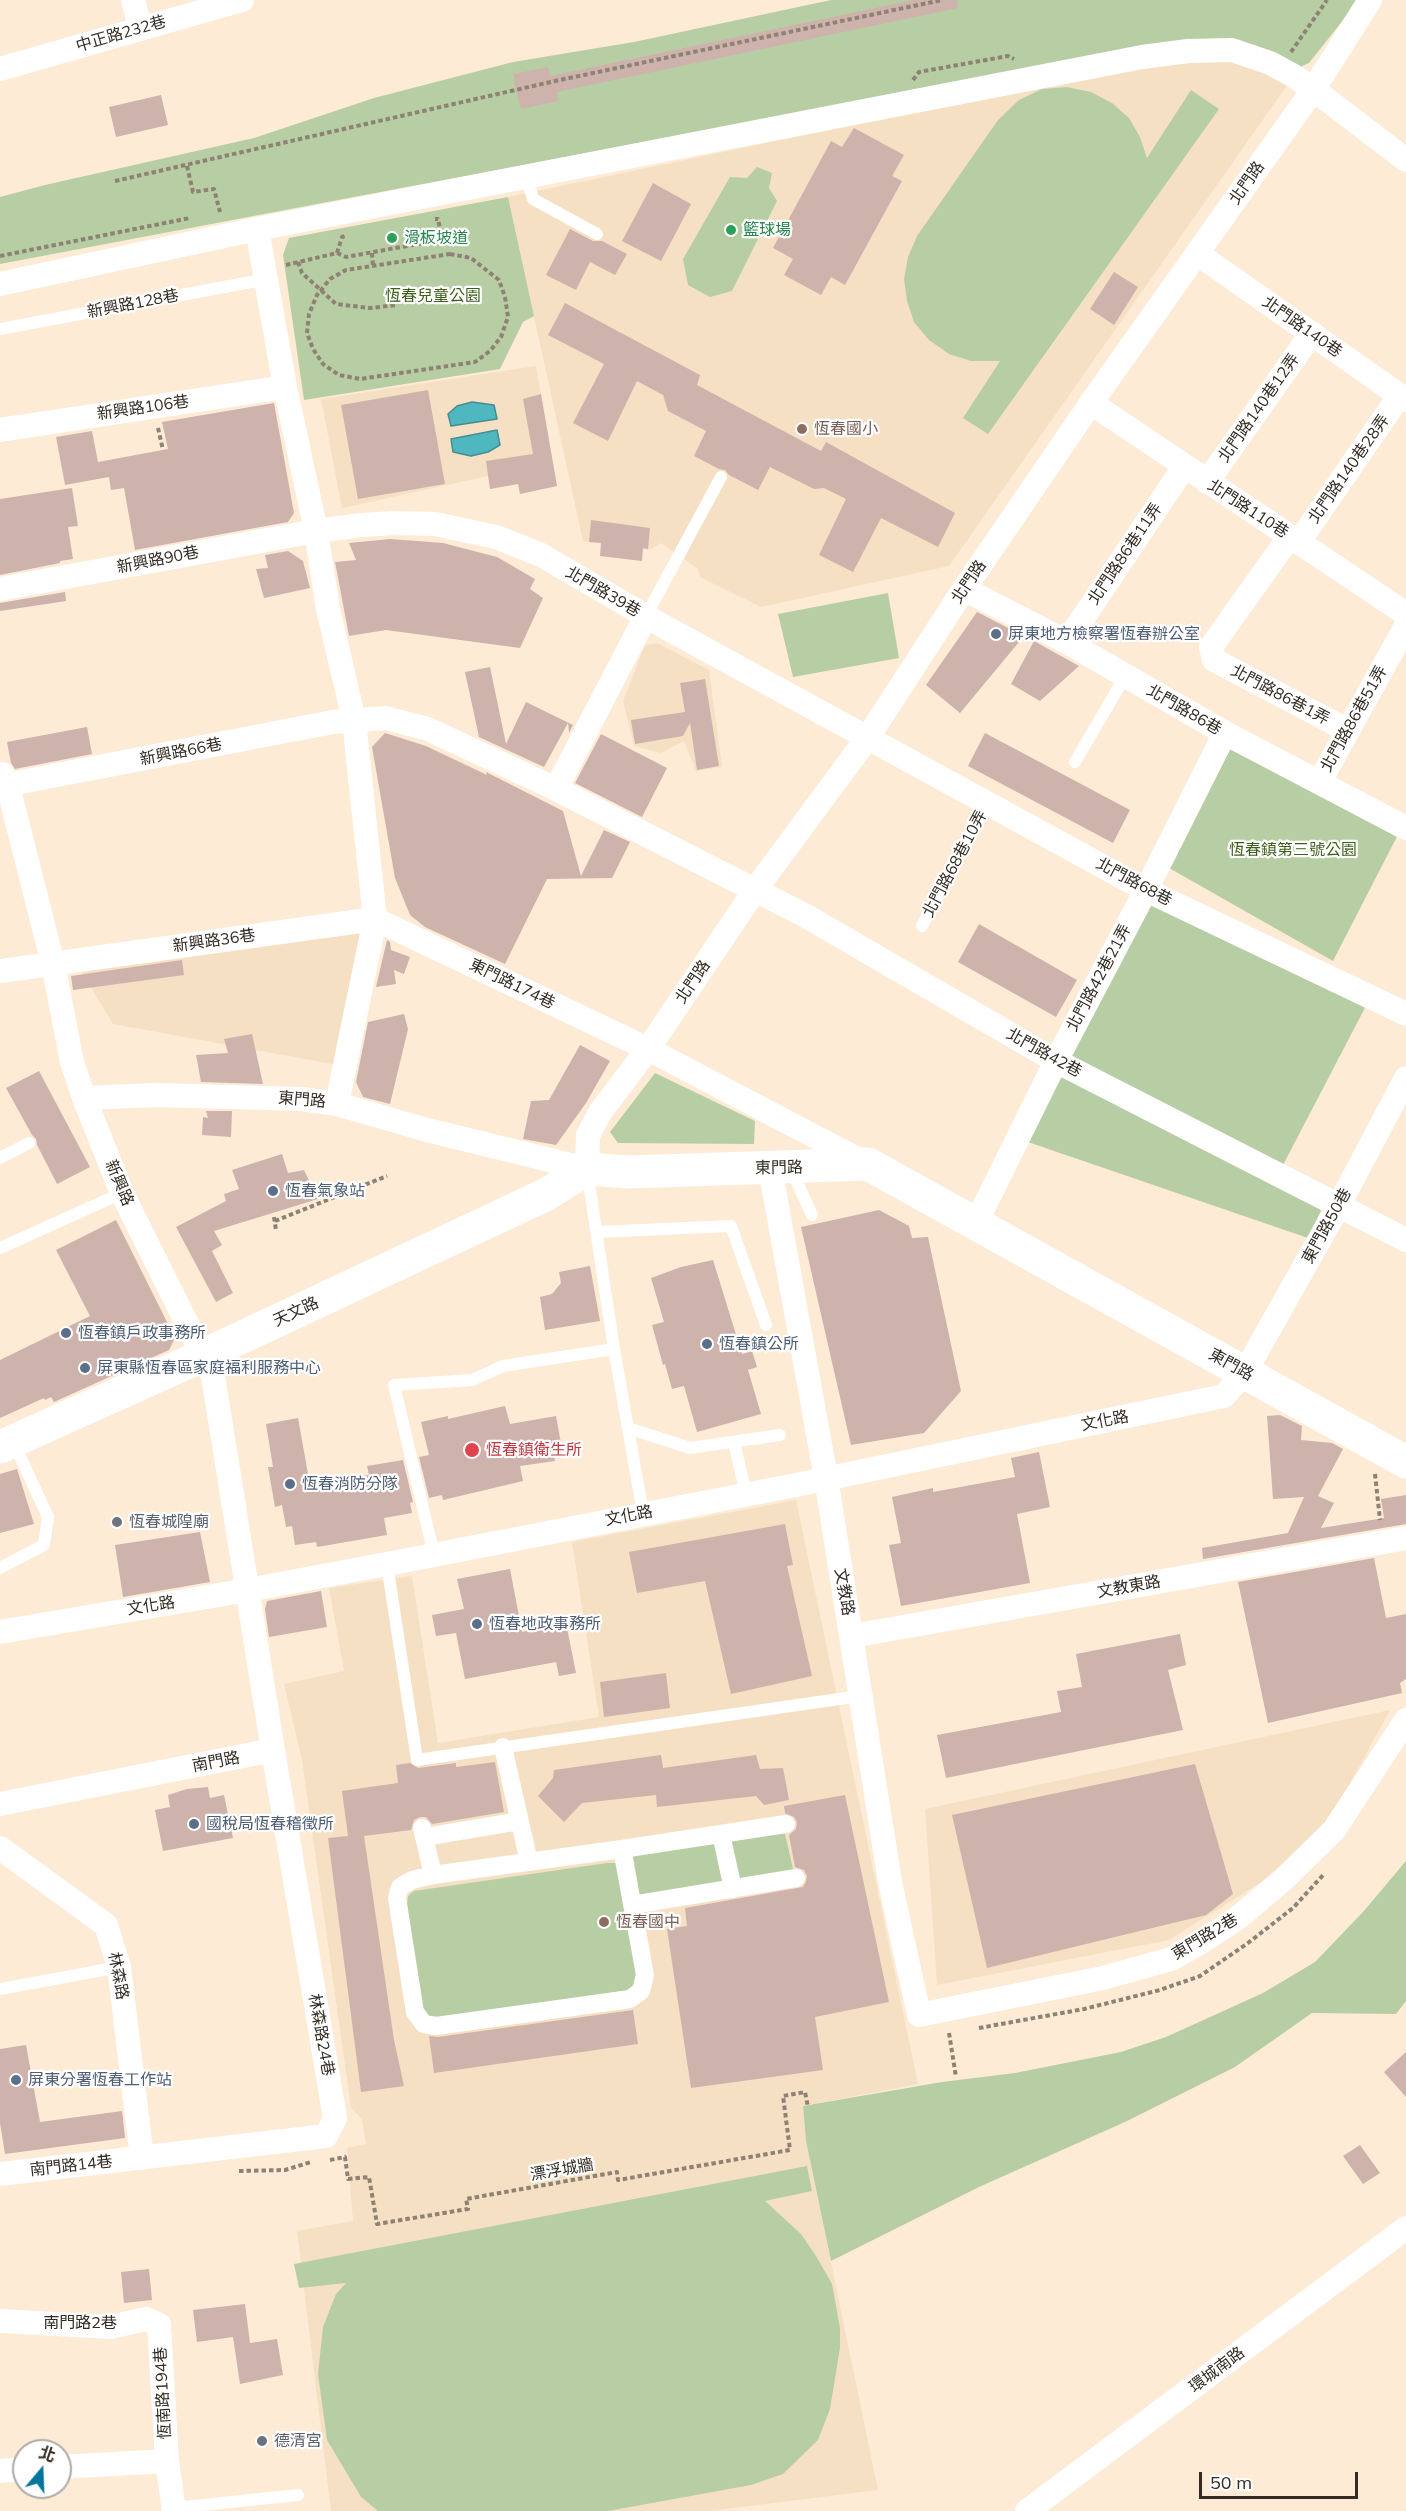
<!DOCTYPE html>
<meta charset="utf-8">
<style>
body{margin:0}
#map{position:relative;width:1406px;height:2511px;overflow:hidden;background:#fdebd6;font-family:Mulish,"Noto Sans TC",sans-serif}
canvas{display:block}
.north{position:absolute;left:12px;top:2439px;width:60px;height:60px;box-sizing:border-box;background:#fff;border:2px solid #adaba7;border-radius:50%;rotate:19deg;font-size:16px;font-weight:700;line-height:24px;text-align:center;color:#322c24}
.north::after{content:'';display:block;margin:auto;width:21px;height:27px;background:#00769f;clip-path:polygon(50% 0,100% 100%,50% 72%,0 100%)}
.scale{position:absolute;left:1199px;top:2472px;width:159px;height:27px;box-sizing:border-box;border:3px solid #322c24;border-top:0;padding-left:8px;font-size:18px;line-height:21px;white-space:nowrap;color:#322c24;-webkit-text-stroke:4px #fff;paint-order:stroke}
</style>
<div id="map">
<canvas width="1406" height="2511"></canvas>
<div class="north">北</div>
<div class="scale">50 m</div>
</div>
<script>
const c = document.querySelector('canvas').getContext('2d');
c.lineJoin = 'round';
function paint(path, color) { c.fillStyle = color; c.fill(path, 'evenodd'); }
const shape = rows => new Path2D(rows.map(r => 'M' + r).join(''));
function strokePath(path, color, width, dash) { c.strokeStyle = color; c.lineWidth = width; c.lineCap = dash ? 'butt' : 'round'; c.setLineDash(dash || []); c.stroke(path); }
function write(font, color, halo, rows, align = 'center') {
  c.font = font + ' Mulish,"Noto Sans TC",sans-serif'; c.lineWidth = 4.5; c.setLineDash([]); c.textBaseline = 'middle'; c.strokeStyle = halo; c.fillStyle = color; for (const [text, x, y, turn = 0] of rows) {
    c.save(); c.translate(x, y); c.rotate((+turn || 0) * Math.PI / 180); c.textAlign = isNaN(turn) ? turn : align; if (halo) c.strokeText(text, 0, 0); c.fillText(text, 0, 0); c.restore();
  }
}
const built = shape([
 [1231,61,1268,72,1288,84,949,566,761,607,700,577,698,569,661,543,649,550,583,541,508,197,1135,66],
 [536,366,557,486,520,494,518,484,490,489,488,476,342,508,321,399],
 [657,643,709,670,722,767,696,771,684,741,661,753,634,746,623,701,645,645],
 [363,928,338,1065,113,1024,78,966],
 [796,1500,918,2084,803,2106,806,2141,878,2490,710,2511,331,2511,297,2231,353,2221,347,2148,366,2144,362,2119,351,2108,302,1760,284,1684,344,1671,329,1588,412,1576,438,1743,599,1717,572,1542],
 [1390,1710,1330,1820,1266,1879,1169,1940,937,1985,925,1809]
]);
const green = shape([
 [831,0,1359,0,1309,63,1296,69,1157,45,0,264,0,197,45,185,254,138,374,98,513,62,634,42],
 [1067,87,1091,92,1112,103,1129,118,1140,137,1147,158,1191,90,1219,109,988,434,963,418,1000,361,971,361,949,354,929,340,914,322,907,301,904,279,908,257,917,236,998,120,1019,100,1042,89],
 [757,167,772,173,769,188,777,201,732,291,710,297,688,285,683,259,730,177,747,178],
 [508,197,534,316,523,322,500,369,304,400,283,255,289,238],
 [888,593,899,658,793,677,778,614],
 [1233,734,1405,821,1333,961,1169,868],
 [1159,886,1368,1002,1282,1167,1328,1196,1308,1238,1025,1141],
 [655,1073,755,1121,754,1144,618,1143,610,1132],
 [784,1830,794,1873,737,1881,729,1839],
 [716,1842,723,1883,640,1897,633,1856],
 [1406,1861,1406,2001,1396,2014,1312,2013,1235,2067,1125,2122,979,2187,831,2261,806,2141,803,2106,942,2082,1015,2073,1121,2052,1166,2037,1263,1993,1315,1962,1363,1912],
 [607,1863,616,1863,620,1872,636,1975,634,1984,629,1990,436,2019,426,2016,422,2008,407,1904,408,1896,414,1891],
 [807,2166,812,2191,765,2201,801,2234,816,2256,832,2284,840,2328,840,2348,830,2409,818,2440,783,2474,751,2485,608,2511,378,2511,361,2497,327,2440,318,2374,323,2327,336,2294,346,2283,299,2288,294,2264]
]);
const water = shape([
 [472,402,494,405,497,419,451,426,448,414,457,406,472,402],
 [497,430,500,445,488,452,471,456,453,452,451,439,497,430]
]);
const building = shape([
 [914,0,957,0,958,8,557,92,558,101,521,109,515,86,514,74,548,67,550,76],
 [161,95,168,125,116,137,109,107],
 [854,128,904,155,892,176,902,181,845,285,831,277,821,295,784,275,793,259,773,248,831,141,842,147],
 [653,183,691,204,661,261,622,241],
 [570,229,593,241,602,241,627,254,615,275,590,262,576,290,546,275],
 [1114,272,1138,287,1114,325,1090,309],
 [565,303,700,375,697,385,821,451,826,442,955,513,938,547,881,518,853,572,819,555,846,499,824,488,814,489,770,467,758,490,729,475,725,470,719,469,694,456,706,431,668,411,663,395,637,381,608,441,573,423,604,364,548,335],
 [428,390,445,484,358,499,341,405],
 [541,394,557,486,520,494,518,484,490,489,486,461,533,454,523,399],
 [274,403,294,513,288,522,135,550,124,488,111,490,109,477,65,485,56,437,92,431,98,462,168,449,162,422],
 [72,488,78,526,68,527,73,559,60,561,60,563,0,575,0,499],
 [591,520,650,528,648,549,643,548,642,561,600,556,601,543,589,542],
 [390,539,443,543,497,557,535,579,530,589,543,598,520,648,386,630,349,636,335,562,356,560,349,543],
 [288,551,303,561,310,588,264,598,256,569,268,568,265,555],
 [65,592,66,601,0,611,0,603],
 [977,612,1024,636,960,713,926,685],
 [1034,641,1079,666,1040,701,1011,684],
 [490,667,506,744,526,702,573,725,569,733,568,723,544,767,479,737,465,672],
 [705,679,719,766,697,770,690,723,683,736,635,744,631,720,685,712,680,683],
 [87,727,92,754,15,769,11,763,7,742],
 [385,733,426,746,487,775,486,772,563,811,581,876,604,830,630,842,612,878,547,879,505,964,425,927,410,915,395,878,372,747],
 [985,733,1130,810,1113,843,968,766],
 [601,734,667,768,642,817,575,783],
 [979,924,1077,980,1056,1017,958,962],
 [387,940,390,942,391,950,410,957,404,974,394,970,396,984,376,987],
 [182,960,184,975,73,990,71,976],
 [404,1014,408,1029,390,1104,363,1097,356,1082,368,1022],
 [252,1034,263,1084,201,1082,196,1055,228,1053,224,1039],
 [580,1045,610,1061,586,1103,556,1145,523,1139,531,1101,549,1100],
 [39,1071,90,1167,57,1184,37,1145,36,1139,32,1135,6,1088],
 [206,1111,232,1111,231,1137,202,1135,203,1117,208,1118],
 [282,1154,288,1173,304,1170,318,1199,214,1231,222,1245,212,1251,233,1293,216,1302,176,1227,226,1201,224,1194,239,1189,232,1170],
 [879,1210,909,1226,912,1238,928,1237,961,1391,924,1433,851,1445,801,1227],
 [116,1220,175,1338,169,1350,54,1402,51,1397,45,1400,44,1398,0,1418,0,1360,90,1316,56,1250],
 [713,1260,742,1354,752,1351,757,1367,748,1370,761,1414,697,1432,684,1386,672,1389,665,1364,663,1365,652,1325,664,1322,651,1278,681,1267],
 [590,1266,600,1321,545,1330,540,1297,552,1294,561,1283,559,1272],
 [505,1406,510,1424,556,1416,562,1449,553,1450,555,1461,520,1466,523,1481,443,1500,442,1495,429,1498,419,1457,429,1455,421,1422,448,1416,448,1419],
 [1280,1415,1302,1426,1301,1440,1332,1443,1343,1449,1318,1496,1334,1503,1321,1528,1384,1518,1381,1499,1406,1495,1406,1524,1203,1559,1202,1548,1288,1533,1304,1497,1273,1499,1267,1416],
 [298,1418,310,1485,369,1475,367,1466,403,1460,413,1502,410,1503,412,1513,384,1518,387,1535,317,1547,316,1542,295,1545,292,1526,286,1527,282,1505,275,1507,268,1467,273,1467,266,1424],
 [1039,1452,1050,1507,1017,1514,1030,1583,901,1606,889,1545,901,1543,892,1497,933,1488,933,1492,1015,1477,1011,1458],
 [17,1469,34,1524,0,1533,0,1474],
 [785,1524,793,1565,787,1566,812,1676,731,1694,705,1581,637,1593,629,1552],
 [200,1532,210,1582,123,1597,115,1545],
 [1374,1558,1386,1618,1406,1614,1406,1679,1400,1683,1402,1693,1268,1723,1238,1582],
 [510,1569,522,1632,557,1624,558,1630,567,1628,576,1673,559,1676,556,1662,465,1679,456,1633,436,1636,432,1615,464,1609,457,1579],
 [321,1591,327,1627,269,1637,265,1609,267,1601],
 [1180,1634,1186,1665,1168,1670,1183,1730,946,1778,937,1735,1061,1712,1057,1691,1082,1687,1076,1654],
 [666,1673,670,1708,604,1717,600,1682],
 [661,1755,663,1768,756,1755,760,1769,783,1768,789,1800,764,1805,756,1796,657,1807,656,1795,582,1803,564,1822,538,1796,553,1778,554,1770],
 [495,1762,504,1812,432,1824,426,1817,420,1817,414,1820,411,1830,364,1836,394,2040,404,2086,361,2092,328,1838,348,1836,342,1791,398,1783,396,1765,410,1763,418,1768,456,1763,456,1767],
 [1195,1764,1233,1894,1206,1915,987,1968,952,1815],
 [208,1787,210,1798,224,1795,233,1838,163,1851,155,1810,170,1807,168,1795,187,1789],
 [845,1795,889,2002,815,2017,823,2070,691,2088,667,1929,687,1926,685,1908,803,1887,806,1882,807,1876,804,1870,795,1867,789,1835,796,1829,797,1822,794,1817,785,1813,784,1806],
 [633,2010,638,2044,434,2073,429,2036,438,2037],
 [26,2045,40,2122,122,2111,125,2138,5,2154,0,2123,0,2049],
 [1406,2052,1406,2097,1384,2072],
 [1360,2145,1380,2173,1363,2184,1343,2156],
 [149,2269,152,2300,124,2303,121,2272],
 [245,2304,250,2343,277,2339,283,2375,240,2384,233,2337,197,2342,193,2310]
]);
const path = shape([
 [1291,52,1327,0],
 [913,80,919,72,1008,56,1014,59],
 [187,166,193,192,214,189,220,212],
 [115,181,555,81,942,0],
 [337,253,342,237,345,236],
 [372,253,373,266],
 [450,254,471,258,499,280,505,297,508,317,501,337,490,351,475,362,360,379,339,375,323,364,313,349,307,333,309,314,317,295,330,279,346,270,450,254],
 [0,256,190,218],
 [298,262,302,273,336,304,370,308,398,305],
 [286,265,337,253,346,257,440,240,442,238,438,219,435,219],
 [158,428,163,450],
 [274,1217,276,1230],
 [275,1221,387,1176],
 [1375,1474,1380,1520],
 [979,2028,1084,2009,1160,1990,1200,1976,1248,1943,1293,1908,1324,1874],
 [949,2033,956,2077],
 [330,2160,345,2157,348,2179,369,2177,377,2224,468,2209,466,2199,617,2172,618,2180,790,2150,783,2096,805,2092,808,2107],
 [239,2171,285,2170,311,2162]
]);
const service = shape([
 [527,177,533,199,597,234],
 [0,329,267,279],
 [646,616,721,477],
 [1075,762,1126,675],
 [922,926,987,802],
 [0,1158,29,1143],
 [791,1169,812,1215],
 [587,1170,614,1349,643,1513],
 [597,1232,731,1226,766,1325],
 [0,1248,122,1193],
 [628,1428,690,1448,780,1435],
 [734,1442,746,1494],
 [434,1555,394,1385,472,1380,503,1366,614,1349],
 [387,1564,417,1760,860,1696],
 [0,1568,44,1545,48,1517,13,1441],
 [0,1989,119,1967],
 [174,2508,298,2495]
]);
const pedestrian = shape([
 [503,1747,529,1862],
 [422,1828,433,1875],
 [721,1834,733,1889],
 [424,1837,519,1821],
 [622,1849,645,1975,641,1991,630,1999,436,2026,424,2024,415,2012,397,1898,400,1887,412,1880,433,1875,622,1849],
 [622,1849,786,1824],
 [632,1905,796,1878]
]);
const minor = shape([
 [133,0,140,27],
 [0,69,242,0],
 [257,229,285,387,316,531,328,609,354,720,375,919,337,1104],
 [1198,254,1406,400],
 [0,284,257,229,1142,57,1188,51,1232,50,1270,63,1294,76,1330,102,1406,160],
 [1091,403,1406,614],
 [0,430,285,387],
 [1207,482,1312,333],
 [1290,536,1211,647,1214,660,1347,730],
 [1298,543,1400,395],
 [0,589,316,531,362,525,394,523,435,524,496,537,541,555,663,626,1146,890,1406,1014],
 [964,589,1067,642,1225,733,1406,828],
 [1067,642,1184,467],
 [1320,781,1406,626],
 [0,786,333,722,386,718,428,729,556,789,806,916,1056,1061,1406,1240],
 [556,789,646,616],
 [375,919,648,1049,867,1164],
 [0,971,375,919],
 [84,1098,156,1095,302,1099,337,1104,427,1130,587,1169,588,1135,601,1111,648,1049,755,890,868,737,964,589,1091,403,1313,90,1370,0],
 [770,1168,826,1478,890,1882,919,2015,1103,1978,1171,1959,1203,1941,1239,1917,1284,1879,1334,1830,1406,1720],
 [976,1223,1056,1061,1146,890,1225,733],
 [0,1632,248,1590,387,1564,796,1485,1224,1396,1245,1372,1339,1205,1406,1078],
 [852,1636,1406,1538],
 [0,1804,273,1750,213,1376,122,1193,84,1098,72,1062,53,964,8,786,2,774],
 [0,1848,106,1925,119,1967,142,2158],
 [0,2174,326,2136,335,2118,273,1750],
 [0,2321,110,2327,146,2319,159,2325,167,2461,174,2511],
 [60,2467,167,2461],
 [0,2471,24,2469],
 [1027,2511,1406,2228]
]);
const secondary = shape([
 [0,1447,202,1356,545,1195,587,1169,629,1172,868,1164,1406,1462]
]);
const markers = [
 [731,230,6,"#2e9e5b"],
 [392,238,6,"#2e9e5b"],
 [802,429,6,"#8d6e63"],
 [996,634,6,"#5c6f8a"],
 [273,1191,6,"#5c6f8a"],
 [66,1333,6,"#5c6f8a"],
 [707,1344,6,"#5c6f8a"],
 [85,1368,6,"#5c6f8a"],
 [472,1450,8,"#e0444e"],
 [290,1484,6,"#5c6f8a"],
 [117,1522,6,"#6b7280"],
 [477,1624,6,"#5c6f8a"],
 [194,1824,6,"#5c6f8a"],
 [604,1922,6,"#8d6e63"],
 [16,2080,6,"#5c6f8a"],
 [262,2441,6,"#6b7280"]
];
const streetNames = [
 ["中正路232巷",121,34,-16],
 ["北門路",1247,183,-55],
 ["新興路128巷",133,304,-11],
 ["北門路140巷",1302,327,35],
 ["新興路106巷",143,408,-8],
 ["北門路140巷12弄",1259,408,-55],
 ["北門路140巷28弄",1349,469,-55],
 ["北門路110巷",1248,509,33],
 ["北門路86巷11弄",1125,554,-56],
 ["新興路90巷",158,560,-11],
 ["北門路",969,582,-56],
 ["北門路39巷",603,592,30],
 ["北門路86巷1弄",1280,695,28],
 ["北門路86巷",1184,710,30],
 ["北門路86巷51弄",1354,719,-61],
 ["新興路66巷",181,752,-11],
 ["北門路68巷10弄",955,864,-62],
 ["北門路68巷",1134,882,28],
 ["新興路36巷",214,941,-8],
 ["北門路42巷21弄",1099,978,-62],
 ["北門路",693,982,-56],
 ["東門路174巷",512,984,26],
 ["北門路42巷",1044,1053,29],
 ["東門路",302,1100,5],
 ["東門路",779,1168,-1],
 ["新興路",119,1183,67],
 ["東門路50巷",1327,1226,-61],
 ["天文路",296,1312,-25],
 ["東門路",1231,1365,29],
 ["文化路",1105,1421,-11],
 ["文化路",629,1516,-11],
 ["文教東路",1129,1587,-10],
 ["文教路",844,1592,80],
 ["文化路",151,1606,-9],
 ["南門路",216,1762,-11],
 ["東門路2巷",1205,1937,-31],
 ["林森路",118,1976,79],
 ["林森路24巷",321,2035,80],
 ["南門路14巷",71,2166,-6],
 ["漂浮城牆",562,2170,-10],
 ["南門路2巷",80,2323],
 ["環城南路",1217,2370,-37],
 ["恆南路194巷",163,2393,-93]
];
const leisureNames = [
 ["籃球場",743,230],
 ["滑板坡道",404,238]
];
const parkNames = [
 ["恆春兒童公園",433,296],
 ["恆春鎮第三號公園",1293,850]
];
const educationNames = [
 ["恆春國小",814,429],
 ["恆春國中",616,1922]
];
const serviceNames = [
 ["屏東地方檢察署恆春辦公室",1008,634],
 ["恆春氣象站",285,1191],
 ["恆春鎮戶政事務所",78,1333],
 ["恆春鎮公所",719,1344],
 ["屏東縣恆春區家庭福利服務中心",97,1368],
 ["恆春消防分隊",302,1484],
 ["恆春地政事務所",489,1624],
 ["國稅局恆春稽徵所",206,1824],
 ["屏東分署恆春工作站",28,2080]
];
const healthNames = [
 ["恆春鎮衛生所",486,1450]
];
const worshipNames = [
 ["恆春城隍廟",129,1522],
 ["德清宮",274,2441]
];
paint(built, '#f6e0c4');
paint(green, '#b7cea4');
paint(water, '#4fb7bf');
strokePath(water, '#468d90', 1.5);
paint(building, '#ceb2ac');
strokePath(path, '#8e8274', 4, [4.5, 3]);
strokePath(service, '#fff', 12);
strokePath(pedestrian, '#fff', 18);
strokePath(minor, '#fff', 24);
strokePath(secondary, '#fff', 33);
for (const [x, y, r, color] of markers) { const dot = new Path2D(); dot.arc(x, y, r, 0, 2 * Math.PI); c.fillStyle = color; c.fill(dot); strokePath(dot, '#fff', 2); }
write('16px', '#322c24', '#fff', streetNames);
write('16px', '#27864d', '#fff', leisureNames, 'left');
write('16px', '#3f5e1b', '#fff', parkNames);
write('16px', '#785e54', '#fff', educationNames, 'left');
write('16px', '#4e5e75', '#fff', serviceNames, 'left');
write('16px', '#be3a42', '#fff', healthNames, 'left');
write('16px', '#5b616d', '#fff', worshipNames, 'left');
</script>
